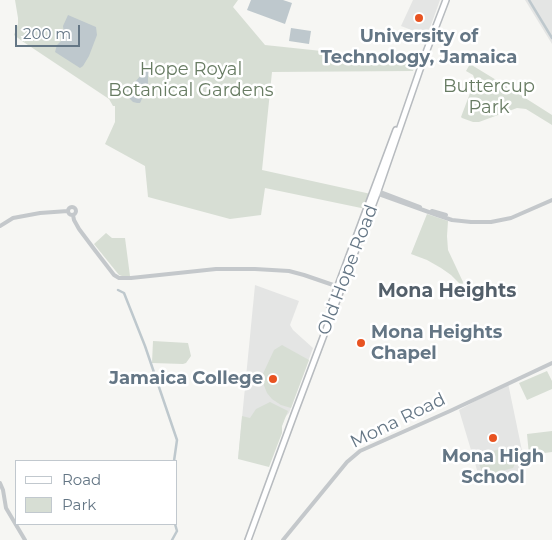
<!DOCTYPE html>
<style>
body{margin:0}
#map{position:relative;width:552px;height:540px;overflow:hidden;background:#f6f6f3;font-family:Montserrat,sans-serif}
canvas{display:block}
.legend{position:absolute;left:15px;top:460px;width:162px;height:65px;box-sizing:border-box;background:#fff;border:1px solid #c1c8ce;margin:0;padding:6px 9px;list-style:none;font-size:15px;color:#647685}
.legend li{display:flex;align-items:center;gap:10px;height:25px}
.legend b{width:25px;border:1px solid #c1c8ce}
.scale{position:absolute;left:15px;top:25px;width:65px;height:22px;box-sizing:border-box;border:2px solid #647685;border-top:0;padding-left:6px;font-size:15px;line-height:18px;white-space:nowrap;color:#647685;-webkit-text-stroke:4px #fff;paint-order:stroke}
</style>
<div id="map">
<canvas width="552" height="540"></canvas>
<ul class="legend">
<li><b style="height:6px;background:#fff"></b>Road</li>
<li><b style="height:14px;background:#d7ded4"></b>Park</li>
</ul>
<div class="scale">200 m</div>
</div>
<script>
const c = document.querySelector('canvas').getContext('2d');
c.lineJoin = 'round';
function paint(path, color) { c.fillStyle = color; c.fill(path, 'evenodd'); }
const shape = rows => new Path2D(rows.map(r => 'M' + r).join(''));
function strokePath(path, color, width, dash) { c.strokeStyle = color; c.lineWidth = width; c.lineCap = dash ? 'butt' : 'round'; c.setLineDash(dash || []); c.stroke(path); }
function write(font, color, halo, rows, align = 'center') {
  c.font = font + ' Montserrat,sans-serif'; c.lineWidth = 5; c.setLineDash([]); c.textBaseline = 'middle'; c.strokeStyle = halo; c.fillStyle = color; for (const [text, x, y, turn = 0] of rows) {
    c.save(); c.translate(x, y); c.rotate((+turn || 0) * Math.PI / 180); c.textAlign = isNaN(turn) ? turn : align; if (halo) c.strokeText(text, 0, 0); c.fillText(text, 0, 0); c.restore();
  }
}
const built = shape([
 [413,0,440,0,427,36,401,26],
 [525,0,552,0,552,44],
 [255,285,299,301,290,325,293,330,313,348,289,413,285,417,282,426,282,433,238,459],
 [508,383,526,470,480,480,459,410]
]);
const green = shape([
 [15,0,238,0,233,7,265,45,416,61,413,71,272,72,262,170,371,194,366,209,265,188,261,215,230,219,148,197,145,166,105,144,115,122,115,106,113,106,109,99,22,41,14,35,18,24,18,18],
 [470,64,511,89,552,115,552,125,526,109,517,108,479,122,473,122,462,118,461,117,475,80,473,75,466,71],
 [427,214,448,221,447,236,448,250,463,282,462,286,451,275,441,268,427,260,411,254],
 [106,233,112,238,125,238,130,276,125,277,119,275,94,244],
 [153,341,188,343,191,356,186,363,183,364,152,363],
 [282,345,309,360,291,408,281,405,272,399,267,393,261,378,274,350],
 [547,371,552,381,552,389,527,400,519,383],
 [270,402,288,411,282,426,282,433,269,467,238,459,242,416,250,418,256,409],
 [552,431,552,452,529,455,527,434],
 [505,448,511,451,513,455,515,464,513,468,486,475,483,473,478,462,478,457,488,452]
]);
const water = shape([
 [251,0,283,0,292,3,285,24,247,10],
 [68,15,96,27,97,35,89,56,83,66,80,68,55,52,57,45,62,40,64,33,63,26],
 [291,28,311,31,309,44,289,41],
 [145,66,148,66,150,70,148,75,148,83,141,101,140,103,137,103,133,102,129,98,127,88,136,81,142,74,143,73,143,69]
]);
const canal = shape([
 [529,0,552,38],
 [118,290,124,293,145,346,177,440,174,461],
 [172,540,177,531,175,524]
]);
const tertiary = shape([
 [378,191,420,207],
 [376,193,437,215,452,220,471,222,491,222,511,218,552,200],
 '68 211a4 4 0 1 1 8 0a4 4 0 1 1-8 0Z',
 [432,211,446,215],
 [73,215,74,220,79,229,94,249,114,275,119,278,131,278,216,269,255,269,289,271,304,275,339,287],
 [0,226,13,218,40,213,68,211],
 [0,483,3,490,6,508,25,540],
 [283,540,347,462,360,451,450,411,552,363]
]);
const primary = shape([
 [330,307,396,130],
 [248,540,295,412,378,191,425,55,446,0]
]);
const markers = [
 [419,18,5,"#e85321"],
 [361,343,5,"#e85321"],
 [273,379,5,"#e85321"],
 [493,438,5,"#e85321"]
];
const poiNames = [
 ["University of",419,37],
 ["Technology, Jamaica",419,58],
 ["Mona Heights",371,333,"left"],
 ["Chapel",371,354,"left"],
 ["Jamaica College",263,379,"right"],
 ["Mona High",493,457],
 ["School",493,478]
];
const parkNames = [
 ["Hope Royal",191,70],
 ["Botanical Gardens",191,91],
 ["Buttercup",489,87],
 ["Park",489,108]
];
const streetNames = [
 ["Old Hope Road",348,270,-69],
 ["Mona Road",398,421,-26]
];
const neighbourhoodNames = [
 ["Mona Heights",447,291]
];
paint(built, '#e4e5e4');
paint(green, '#d7ded4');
paint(water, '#bec8cd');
strokePath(canal, '#bec8cd', 2.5);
strokePath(primary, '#b7bbbf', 8);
strokePath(tertiary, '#c4c8cb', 4);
strokePath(primary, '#fff', 5);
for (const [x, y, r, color] of markers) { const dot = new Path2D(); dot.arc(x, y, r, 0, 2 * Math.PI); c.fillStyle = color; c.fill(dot); strokePath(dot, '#fff', 2); }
write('bold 18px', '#647685', '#fff', poiNames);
write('18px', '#687c63', '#fff', parkNames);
write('18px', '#647685', '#fff', streetNames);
write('bold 19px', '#535f6a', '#fff', neighbourhoodNames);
</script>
